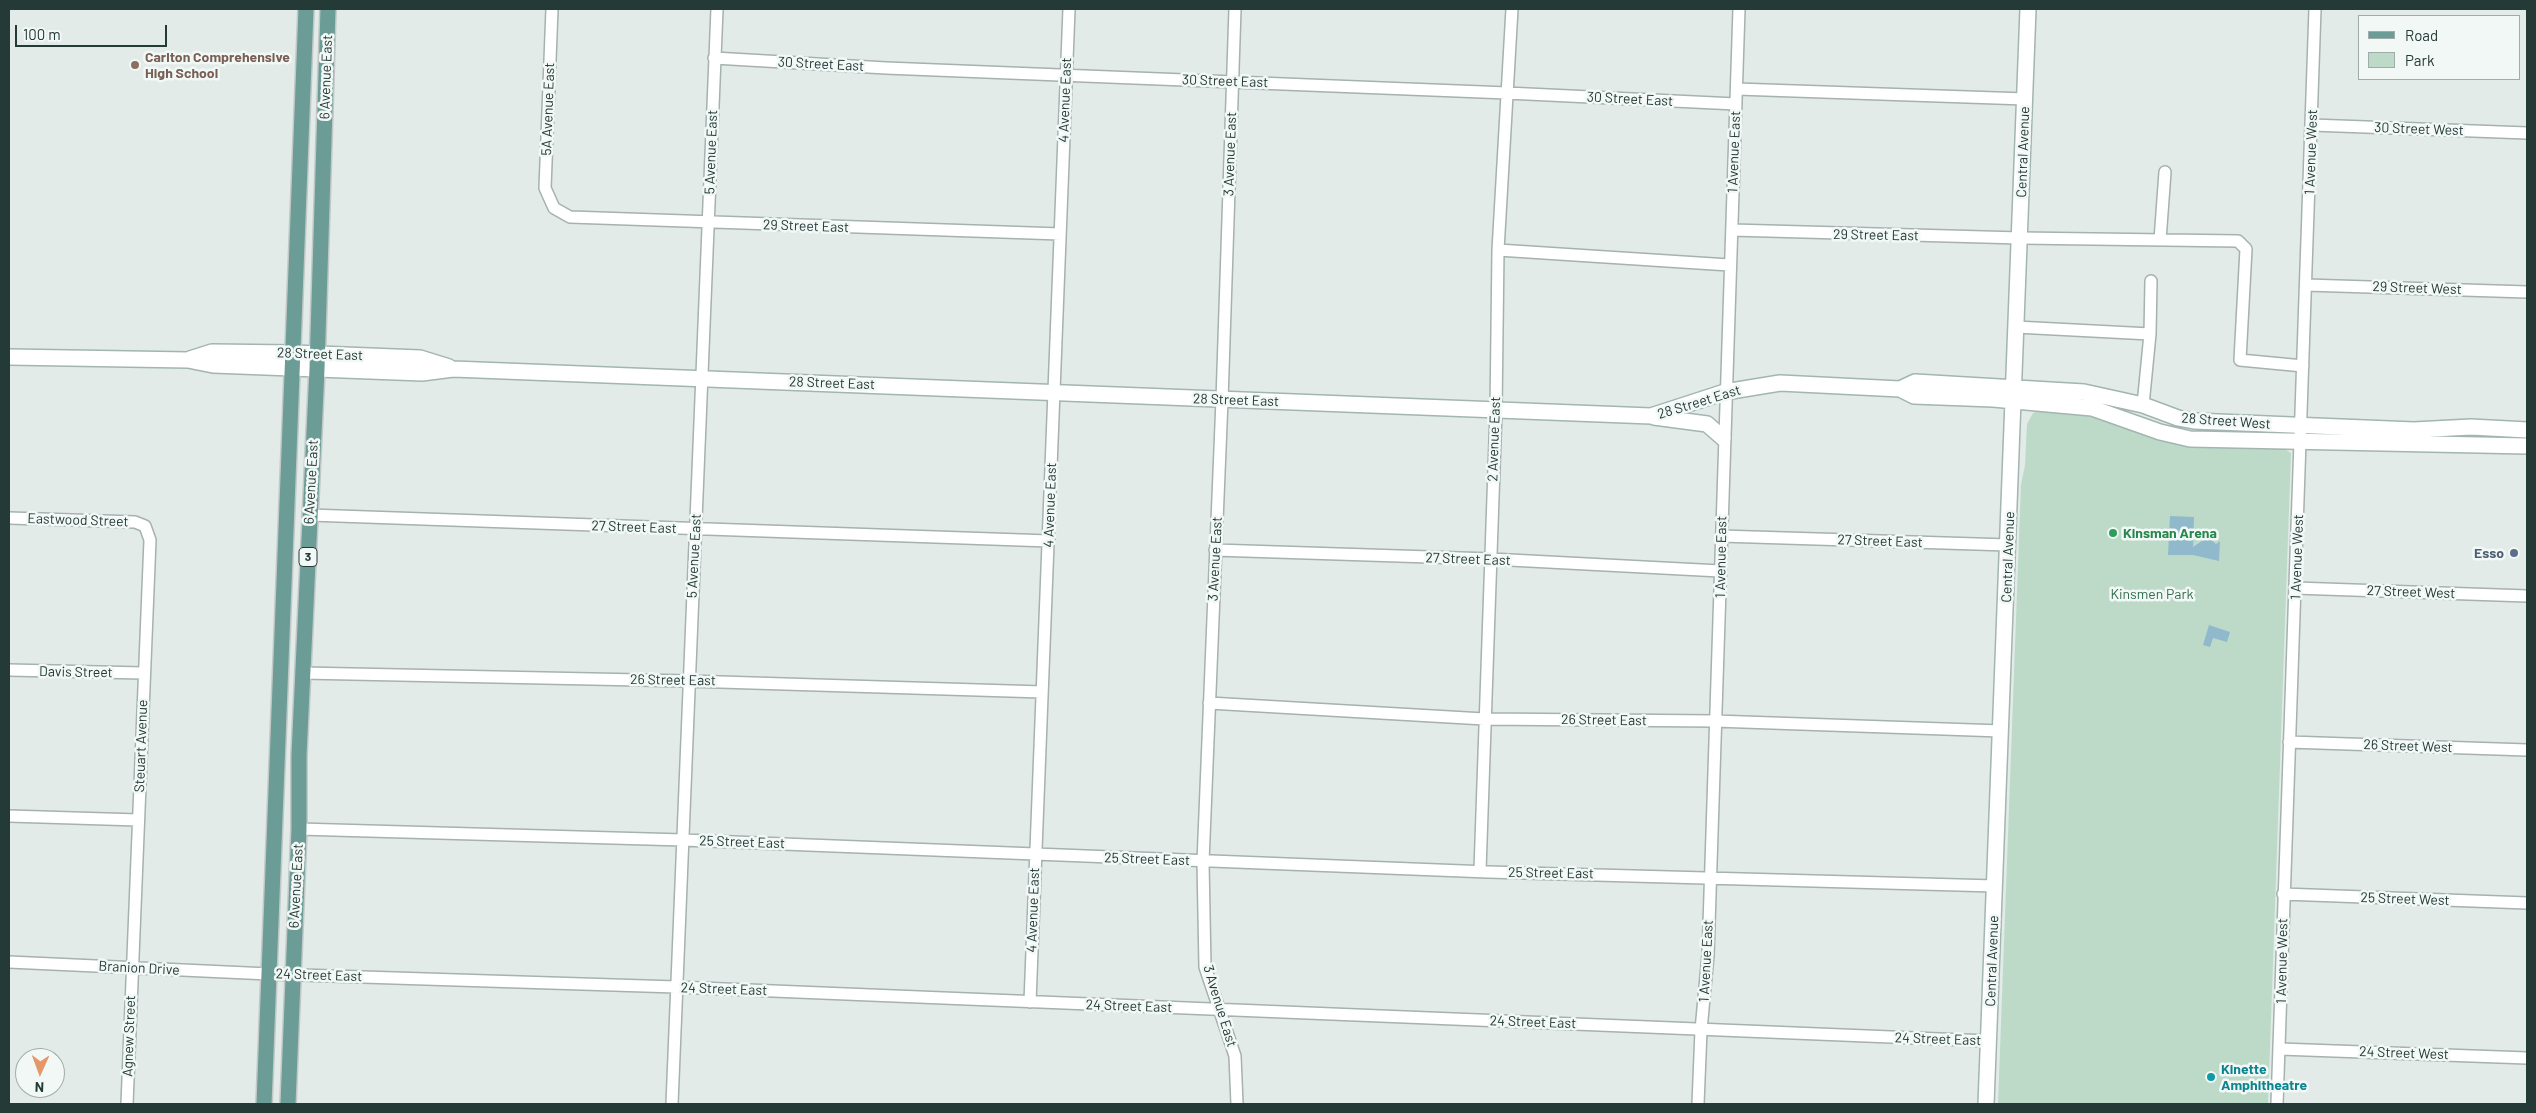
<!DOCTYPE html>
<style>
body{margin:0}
#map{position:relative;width:2536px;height:1113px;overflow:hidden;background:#e2ebe8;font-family:Barlow,sans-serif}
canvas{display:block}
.frame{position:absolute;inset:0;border:10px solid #243a37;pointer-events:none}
.legend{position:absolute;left:2358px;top:15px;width:162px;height:65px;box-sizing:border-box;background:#f2f8f6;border:1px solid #a0acaa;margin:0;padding:6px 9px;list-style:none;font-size:15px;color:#243a37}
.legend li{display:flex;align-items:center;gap:10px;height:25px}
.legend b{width:25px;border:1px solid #a0acaa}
.north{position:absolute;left:15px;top:1048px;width:50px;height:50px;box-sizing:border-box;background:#f2f8f6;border:1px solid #a0acaa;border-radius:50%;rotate:182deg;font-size:14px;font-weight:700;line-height:20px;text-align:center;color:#243a37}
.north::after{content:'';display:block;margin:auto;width:18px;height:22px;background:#e49767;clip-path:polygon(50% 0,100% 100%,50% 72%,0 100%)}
.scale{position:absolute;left:15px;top:25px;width:152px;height:22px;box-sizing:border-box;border:2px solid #243a37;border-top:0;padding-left:6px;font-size:15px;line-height:18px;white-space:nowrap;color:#243a37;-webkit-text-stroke:4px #f2f8f6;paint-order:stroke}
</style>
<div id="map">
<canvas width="2536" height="1113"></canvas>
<div class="frame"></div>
<ul class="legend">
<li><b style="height:6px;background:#6b9c96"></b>Road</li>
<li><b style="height:14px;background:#bddac9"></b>Park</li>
</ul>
<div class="north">N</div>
<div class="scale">100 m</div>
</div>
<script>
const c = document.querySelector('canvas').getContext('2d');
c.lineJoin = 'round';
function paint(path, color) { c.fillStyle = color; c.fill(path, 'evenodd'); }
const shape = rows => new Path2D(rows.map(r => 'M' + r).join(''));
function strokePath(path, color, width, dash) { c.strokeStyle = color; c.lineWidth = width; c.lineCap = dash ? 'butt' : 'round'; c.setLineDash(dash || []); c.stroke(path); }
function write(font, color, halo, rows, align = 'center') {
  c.font = font + ' Barlow,sans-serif'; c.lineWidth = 5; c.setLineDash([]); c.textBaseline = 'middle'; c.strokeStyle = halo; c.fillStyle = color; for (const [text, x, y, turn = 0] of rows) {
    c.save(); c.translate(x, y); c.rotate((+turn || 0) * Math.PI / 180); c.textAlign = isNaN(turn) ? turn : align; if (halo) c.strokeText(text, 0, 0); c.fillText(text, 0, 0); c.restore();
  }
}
const green = shape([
 [2039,411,2079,412,2199,447,2285,449,2291,453,2268,1104,1998,1104,2021,485,2025,465,2027,424,2033,413]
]);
const water = shape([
 [2170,516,2194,517,2193,547,2205,539,2210,539,2216,544,2220,541,2219,561,2193,555,2168,555],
 [2209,625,2230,632,2227,642,2213,638,2210,647,2203,645]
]);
const street = shape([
 [552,9,545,188,554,208,570,217,1060,234],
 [1235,9,1222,400,1203,862,1205,967,1235,1056,1237,1104],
 [714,58,886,68,1507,93,1736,104],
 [1737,89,2025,99],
 [2312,125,2527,133],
 [1732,230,2020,238,2238,241,2246,249,2240,360,2303,366],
 [2160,240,2165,172],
 [1498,250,1729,265],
 [2306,285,2527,292],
 [2016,327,2150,334],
 [2143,405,2150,334,2151,281],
 [310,515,1049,541],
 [9,518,135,522,145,526,150,540,127,1104],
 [1721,536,2008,545],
 [1215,550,1491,559,1720,571],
 [2295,588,2527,596],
 [9,670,143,673],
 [303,673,688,681,1042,692],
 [1209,703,1484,719,1715,721,2001,731],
 [2289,742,2527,750],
 [9,816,138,820],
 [299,829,683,840,1488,872,1995,886],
 [1480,870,1496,411,1498,250,1512,9],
 [2283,894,2527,903],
 [9,962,269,974,676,987,1988,1041],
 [1030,1002,1069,9],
 [2280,1049,2527,1058],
 [672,1104,717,9],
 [1698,1104,1701,1030,1708,955,1739,9],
 [2277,1104,2315,9]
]);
const secondary = shape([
 [9,357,188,360,213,365,422,373,453,369,1651,416,1725,392,1780,383,1900,389,1914,396,1993,399,2092,408,2160,432,2190,439,2527,446],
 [190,359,212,352,294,353,420,358,449,367],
 [1900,389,1915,382,2084,392,2143,405,2178,418,2194,421,2414,430,2471,427,2527,430],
 [1654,417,1707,424,1723,438],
 [1986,1104,2028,9]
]);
const primary = shape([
 [264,1104,306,9],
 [288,1104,299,829,299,755,317,369,328,9]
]);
const markers = [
 [135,65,5,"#8d6e63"],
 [2113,533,5,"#2e9e5b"],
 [2514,553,5,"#5c6f8a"],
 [2211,1077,5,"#0f9aa8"]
];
const shields = [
 [308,557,18]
];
const shieldNames = [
 ["3",308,557]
];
const educationNames = [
 ["Carlton Comprehensive",145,57],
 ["High School",145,73]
];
const streetNames = [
 ["30 Street East",821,64,3],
 ["6 Avenue East",326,77,-88],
 ["30 Street East",1225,81,2],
 ["30 Street East",1630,99,3],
 ["4 Avenue East",1065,100,-88],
 ["5A Avenue East",548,109,-88],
 ["30 Street West",2419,129,2],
 ["5 Avenue East",711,152,-88],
 ["1 Avenue East",1734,152,-88],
 ["Central Avenue",2023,152,-88],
 ["1 Avenue West",2311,152,-88],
 ["3 Avenue East",1230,154,-88],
 ["29 Street East",806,226,2],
 ["29 Street East",1876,235,1],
 ["29 Street West",2417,288,2],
 ["28 Street East",320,354,2],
 ["28 Street East",832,383,2],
 ["28 Street East",1236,400,2],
 ["28 Street East",1699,402,-17],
 ["28 Street West",2226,421,4],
 ["2 Avenue East",1494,439,-88],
 ["6 Avenue East",311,482,-87],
 ["4 Avenue East",1050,505,-88],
 ["Eastwood Street",78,520,2],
 ["27 Street East",634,527,2],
 ["27 Street East",1880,541,2],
 ["5 Avenue East",694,556,-87],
 ["1 Avenue East",1721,557,-89],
 ["Central Avenue",2008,557,-88],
 ["1 Avenue West",2297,557,-88],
 ["3 Avenue East",1215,559,-87],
 ["27 Street East",1468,559,2],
 ["27 Street West",2411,592,2],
 ["Davis Street",76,672,1],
 ["26 Street East",673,680,1],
 ["26 Street East",1604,720,1],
 ["Steuart Avenue",141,746,-88],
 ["26 Street West",2408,746,2],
 ["25 Street East",742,842,2],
 ["25 Street East",1147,859,2],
 ["25 Street East",1551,873,1],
 ["6 Avenue East",296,886,-87],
 ["25 Street West",2405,899,2],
 ["4 Avenue East",1033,910,-88],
 ["1 Avenue East",1706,961,-87],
 ["Central Avenue",1992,961,-88],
 ["1 Avenue West",2282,961,-89],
 ["Branion Drive",139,968,3],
 ["24 Street East",319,975,2],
 ["24 Street East",724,989,2],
 ["24 Street East",1129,1006,2],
 ["3 Avenue East",1220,1006,73],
 ["24 Street East",1533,1022,2],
 ["Agnew Street",129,1036,-88],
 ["24 Street East",1938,1039,2],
 ["24 Street West",2404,1053,2]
];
const leisureNames = [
 ["Kinsman Arena",2123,533]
];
const serviceNames = [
 ["Esso",2504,553]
];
const parkNames = [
 ["Kinsmen Park",2152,594]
];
const cultureNames = [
 ["Kinette",2221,1069],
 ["Amphitheatre",2221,1085]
];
paint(green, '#bddac9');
paint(water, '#90b9cb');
strokePath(street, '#a5b2af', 14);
strokePath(secondary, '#a2b5b1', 18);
strokePath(primary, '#c2c8c7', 18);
strokePath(street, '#fff', 11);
strokePath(secondary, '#fff', 15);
strokePath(primary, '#6b9c96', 15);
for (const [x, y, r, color] of markers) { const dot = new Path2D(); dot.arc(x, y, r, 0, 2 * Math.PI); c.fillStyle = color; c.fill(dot); strokePath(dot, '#f2f8f6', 2); }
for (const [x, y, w] of shields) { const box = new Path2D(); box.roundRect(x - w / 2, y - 9.5, w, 19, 4); c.fillStyle = '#f2f8f6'; c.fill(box); strokePath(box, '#243a37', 1); }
write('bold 12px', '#243a37', null, shieldNames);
write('bold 14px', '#785e54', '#f2f8f6', educationNames, 'left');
write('14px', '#243a37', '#f2f8f6', streetNames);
write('bold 14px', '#27864d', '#f2f8f6', leisureNames, 'left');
write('bold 14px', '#4e5e75', '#f2f8f6', serviceNames, 'right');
write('14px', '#326d51', '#f2f8f6', parkNames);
write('bold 14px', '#0d838f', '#f2f8f6', cultureNames, 'left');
</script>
